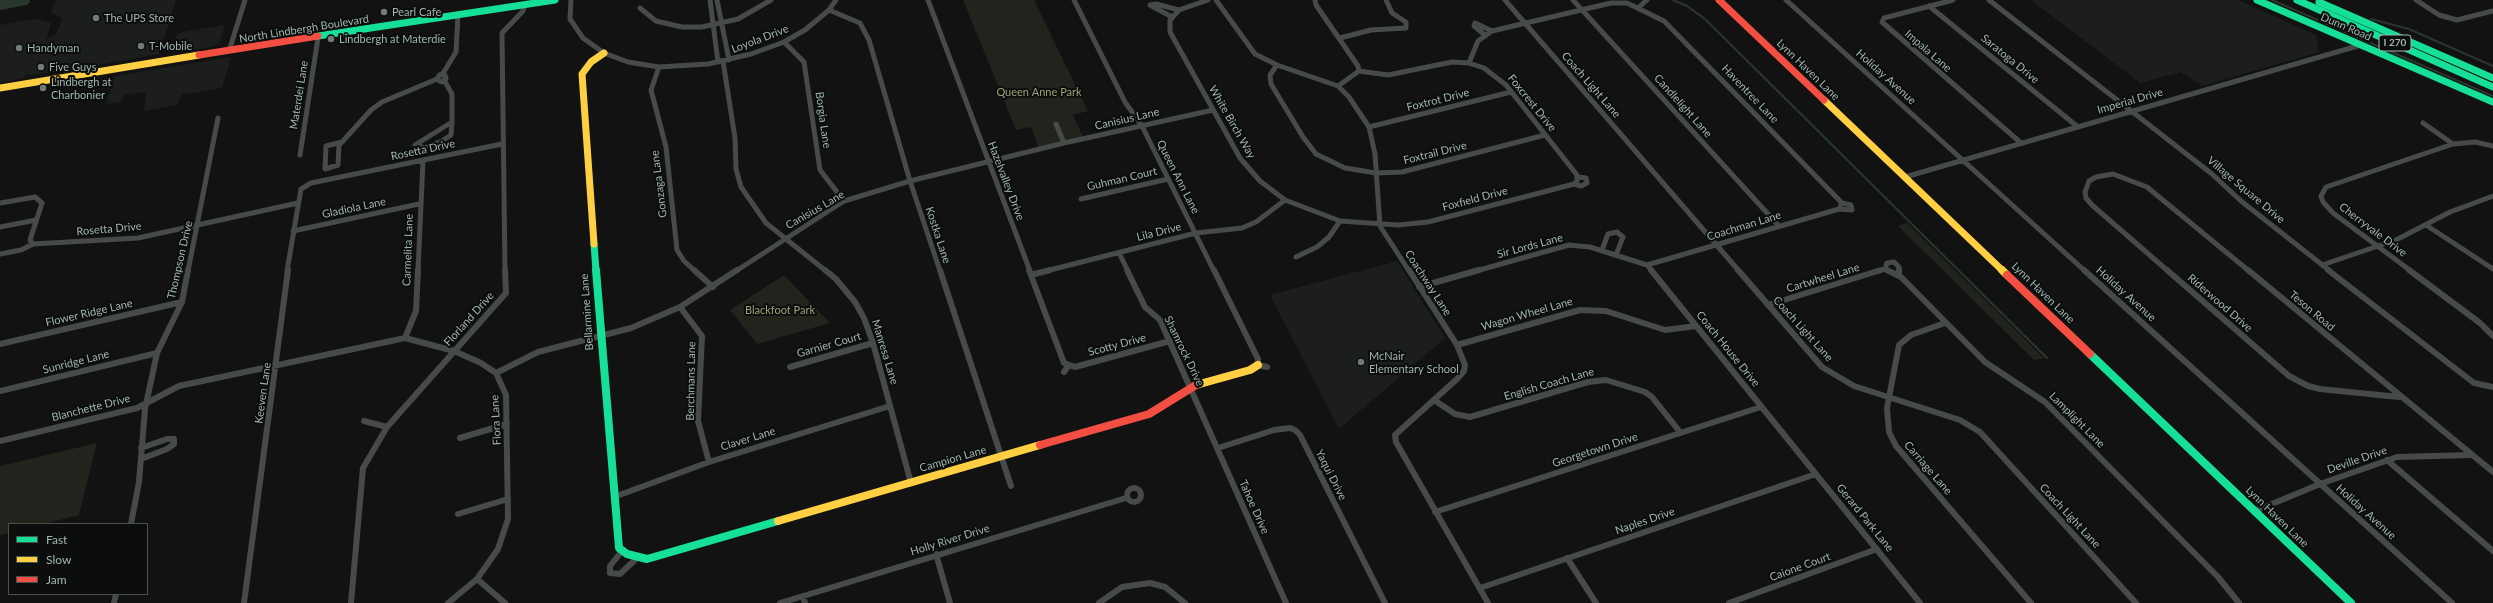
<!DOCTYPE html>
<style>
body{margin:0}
#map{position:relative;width:2493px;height:603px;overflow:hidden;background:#121212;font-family:Lato,sans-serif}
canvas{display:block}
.legend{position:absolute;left:8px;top:523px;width:140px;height:72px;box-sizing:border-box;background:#0c0e0e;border:1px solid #48514e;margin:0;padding:5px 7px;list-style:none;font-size:12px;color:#a1b5af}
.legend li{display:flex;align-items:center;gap:8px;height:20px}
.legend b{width:20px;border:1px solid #48514e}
</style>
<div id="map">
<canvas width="2493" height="603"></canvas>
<ul class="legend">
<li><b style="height:5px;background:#16e098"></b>Fast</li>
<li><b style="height:5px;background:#ffcf43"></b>Slow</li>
<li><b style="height:5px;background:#f24e42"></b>Jam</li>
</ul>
</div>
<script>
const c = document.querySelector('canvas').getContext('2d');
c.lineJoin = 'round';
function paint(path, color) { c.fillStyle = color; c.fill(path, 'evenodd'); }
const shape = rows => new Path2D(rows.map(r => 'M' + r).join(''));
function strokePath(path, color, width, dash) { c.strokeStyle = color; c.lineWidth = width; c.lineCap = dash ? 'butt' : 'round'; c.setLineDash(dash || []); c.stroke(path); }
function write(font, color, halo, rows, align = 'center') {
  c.font = font + ' Lato,sans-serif'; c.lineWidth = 4; c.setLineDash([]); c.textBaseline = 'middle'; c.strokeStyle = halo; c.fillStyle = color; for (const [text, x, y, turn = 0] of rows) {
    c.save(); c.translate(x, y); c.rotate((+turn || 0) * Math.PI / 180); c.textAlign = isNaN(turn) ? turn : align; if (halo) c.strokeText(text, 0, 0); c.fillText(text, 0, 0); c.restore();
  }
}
const built = shape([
 [56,0,176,0,159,54,81,68,31,75,26,74,24,78,0,83,0,25,36,19,49,22,51,23,46,40,56,34,63,18,51,12],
 [2031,0,2238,0,2316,35,2319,52,2202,86,2181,72,2140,83],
 [225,25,219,44,211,47,179,52,172,48,176,36,182,32],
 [231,57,222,88,188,94,182,93,177,105,144,111,146,92,124,95,121,102,106,104,115,76],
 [1397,261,1445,338,1339,429,1270,295]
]);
const green = shape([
 [963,0,1034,0,1088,111,1073,115,1083,137,1039,148,1031,127,1016,130],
 [1907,223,2044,358,2034,360,1898,226],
 [784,275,830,323,757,344,730,310],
 [97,443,79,515,44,524,9,524,9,533,0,535,0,466]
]);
const stream = shape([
 [1673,0,1687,6,1705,19,2047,358],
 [2272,0,2493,96],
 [2371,19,2409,29,2493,66]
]);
const river = shape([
 [0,5,25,0]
]);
const streetFar1 = shape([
 [571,0,570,19,583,38,604,53,628,62,659,67,708,64,751,54,784,42,805,30,829,10,836,0],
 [710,0,718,62],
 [717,0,729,60],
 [928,0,1030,271],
 [1074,0,1125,102,1142,126,1214,271],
 [1208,0,1179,10,1170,20,1170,32,1240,158,1260,181,1285,200,1340,221,1398,225,1428,222,1574,184,1577,181,1577,175,1506,85,1484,68,1469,63,1452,62,1388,75,1359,71],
 [1216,0,1255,54,1277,65,1338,86,1349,97,1369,127,1375,154,1380,226,1409,271],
 [1315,0,1316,5,1358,66,1359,71,1338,86],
 [1505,0,1739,271],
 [1573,0,1779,226],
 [1786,0,2085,271],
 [1953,0,1884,18,1882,22,2021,143],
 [1989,0,2212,174,2241,201,2330,271],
 [2416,0,2439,15,2457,20,2493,11],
 [1929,6,2078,127],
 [640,8,656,21,682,27,702,27,738,19,771,0],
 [1638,8,1647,0],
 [829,10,860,23,869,40,910,181,940,271],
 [1172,17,1150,5,1156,4,1179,10],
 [1485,35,1474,26,1475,23,1492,31],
 [1340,38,1371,30,1406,28,1406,22,1392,13,1386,0],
 [784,42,804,62,820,170,844,201],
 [229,51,245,0],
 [723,61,735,138,736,169,741,187,766,223,826,271],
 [1469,63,1478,41,1492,31,1611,3,1627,3,1664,21,1842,203],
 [1277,65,1270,75,1271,84,1303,137,1316,154,1345,168,1376,173,1402,172,1545,135],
 [659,67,651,90,666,147,677,250,684,261,695,271],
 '438 78a4 4 0 1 1 8 0a4 4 0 1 1-8 0Z',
 [442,75,456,52,458,15],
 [444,80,452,94,452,122],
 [452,122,451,135,442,141,425,148,415,145,452,122],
 [2423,123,2453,144],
 [1056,124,1064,143],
 [1369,127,1511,92],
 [342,142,339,145,338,165,325,169,326,146,342,142],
 [342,142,371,110,382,102,437,79],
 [300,155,318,38],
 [1905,177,2361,45],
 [1574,184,1581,186,1587,183,1586,178,1578,177],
 [1081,199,1168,179],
 [0,203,35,197,42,203,30,240,33,244,138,238,298,203],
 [1839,209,1852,210,1851,205,1842,203],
 [2426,225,2493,269],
 [0,227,36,220],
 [293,231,419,204],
 [1602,250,1608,234,1617,232,1623,237,1616,255],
 [1119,253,1128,271],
 [0,254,21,250,33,244],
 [1296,257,1317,247,1329,237,1340,221],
 [1647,265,1839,209,1842,203],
 [2322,265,2396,240,2450,212,2493,196],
 [1885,269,1889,271],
 [1885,269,1887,263,1894,262,1899,267,1899,271],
 [188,271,218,118],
 [287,271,301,189,311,183,502,144],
 [418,271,423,161],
 [505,271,502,33,523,11,525,5],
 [736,271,844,201,910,181,1064,143,1213,110],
 [1046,271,1196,233,1242,228,1256,222,1285,200],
 [1476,271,1569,245,1590,247,1647,265,1652,271],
 [1878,271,1885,269],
 [2168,271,2092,205,2086,198,2085,192,2089,181,2096,177,2113,174,2147,187,2249,271],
 [2411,271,2333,213,2323,202,2321,196,2326,187,2453,144,2475,142,2493,146]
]);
const street = shape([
 [694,270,713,287],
 [825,270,836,279,855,302,864,318,873,343,911,483],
 [940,270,1011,486],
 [1029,270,1064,363,1075,367,1170,341],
 [1127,270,1145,307,1160,320,1286,603],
 [1214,270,1258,359,1258,365,1267,367],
 [1409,270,1457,345,1465,365,1464,371,1457,379,1395,435,1396,442,1488,603],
 [1651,270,1920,603],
 [1738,270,1822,367,1854,386,1960,420,1980,432,2136,603],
 [1887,270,1901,277,1985,362,2045,402,2218,577,2239,603],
 [1899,270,1899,275],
 [2084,270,2452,603],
 [2167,270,2289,376,2308,386,2320,389,2399,397],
 [2248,270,2493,472],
 [2328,270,2474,383,2493,387],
 [2409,270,2480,323,2493,336],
 [1031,275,1050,270],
 [1419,287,1479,270],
 [1768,305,1881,270],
 [680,307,702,336,698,421,709,462],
 [1945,323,1911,335,1899,345,1887,408,1889,432,1896,446,2031,603],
 [405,338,416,311,418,270],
 [0,344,182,302],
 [1457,345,1580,310,1606,311,1665,330,1696,326],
 [790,367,873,343],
 [1064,372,1068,366],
 [496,373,538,352,631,328,680,307,737,270],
 [0,391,157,353],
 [1434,400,1455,414,1470,417,1588,382,1606,380,1645,392,1652,397,1680,432],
 [364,421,387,427],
 [460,438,507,424],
 [0,441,137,408,179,386,405,338,454,351,481,363,496,373,506,395,508,519,498,549,477,579,448,603],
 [141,448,167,439,174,439,174,444,167,449,141,459],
 [1218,448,1274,430,1290,428,1295,430,1300,435,1385,603],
 [2387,460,2493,551],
 '1127 495a7 7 0 1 1 14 0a7 7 0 1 1-14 0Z',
 [614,497,709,462,890,406],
 [2255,511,2320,484,2397,457,2471,455],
 [1435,512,1761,407],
 [458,514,508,499],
 [131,524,139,482,145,409,157,353,182,302,188,270],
 [622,551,610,566,610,573,620,574,637,558],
 [936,554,950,603],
 [1567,558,1596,603],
 [477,579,505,603],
 [1480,588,1816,474],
 [803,596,805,603],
 [114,603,116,594],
 [244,603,288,270],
 [351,603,363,468,387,427,506,293,505,270],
 [780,603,1126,498],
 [1099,603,1122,587,1150,583,1165,587,1185,603],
 [1729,603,1877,549]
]);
const fastFar1 = shape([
 [2257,0,2493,102],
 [2297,0,2493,87],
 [2319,2,2493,78],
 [318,36,555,0],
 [594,244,596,271]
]);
const fast = shape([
 [596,270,619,548,627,554,647,559,778,521],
 [2090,354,2351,603]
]);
const slowFar1 = shape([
 [0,88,199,55],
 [1824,100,2003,271],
 [594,244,582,74,591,62,604,53]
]);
const slow = shape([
 [2002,270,2007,275],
 [1196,385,1250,370,1258,365],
 [778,521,1040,445]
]);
const jamFar1 = shape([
 [1719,0,1824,100],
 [199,55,318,36]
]);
const jam = shape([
 [2007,275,2090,354],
 [1040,445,1149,414,1196,385]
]);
const markers = [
 [384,12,4,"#6f7c78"],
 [96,18,4,"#6f7c78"],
 [331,39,4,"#6f7c78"],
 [141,46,4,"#6f7c78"],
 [19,48,4,"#6f7c78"],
 [41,67,4,"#6f7c78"],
 [43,88,4,"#6f7c78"],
 [1361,362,4,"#6f7c78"]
];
const shields = [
 [2395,43,32]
];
const shieldNames = [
 ["I 270",2395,43]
];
const poiNames = [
 ["Pearl Cafe",392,12],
 ["The UPS Store",104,18],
 ["Lindbergh at Materdie",339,39],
 ["T-Mobile",149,46],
 ["Handyman",27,48],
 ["Five Guys",49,67],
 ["Lindbergh at",51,82],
 ["Charbonier",51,95],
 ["McNair",1369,356],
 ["Elementary School",1369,369]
];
const streetNames = [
 ["Dunn Road",2346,27,23],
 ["North Lindbergh Boulevard",304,29,-9],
 ["Loyola Drive",760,39,-21],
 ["Impala Lane",1928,51,41],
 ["Saratoga Drive",2010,59,39],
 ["Lynn Haven Lane",1808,70,44],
 ["Holiday Avenue",1886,77,42],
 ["Coach Light Lane",1591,85,49],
 ["Haventree Lane",1750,94,46],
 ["Materdei Lane",299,95,-81],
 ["Foxtrot Drive",1438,100,-14],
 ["Imperial Drive",2130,101,-16],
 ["Foxcrest Drive",1532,103,51],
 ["Candlelight Lane",1683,106,48],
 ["Canisius Lane",1127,119,-13],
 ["Borgia Lane",823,120,82],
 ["White Birch Way",1232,122,60],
 ["Rosetta Drive",423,150,-12],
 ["Foxtrail Drive",1435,153,-14],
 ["Queen Ann Lane",1178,177,63],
 ["Guhman Court",1122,179,-13],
 ["Hazelvalley Drive",1006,181,69],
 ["Gonzaga Lane",659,184,-97],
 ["Village Square Drive",2246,190,40],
 ["Foxfield Drive",1475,199,-15],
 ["Gladiola Lane",354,208,-12],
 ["Canisius Lane",815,210,-30],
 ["Coachman Lane",1744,226,-17],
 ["Rosetta Drive",109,229,-5],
 ["Cherryvale Drive",2373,230,37],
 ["Lila Drive",1159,232,-14],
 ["Kostka Lane",938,235,72],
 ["Sir Lords Lane",1530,246,-15],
 ["Carmelita Lane",408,250,-88],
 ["Thompson Drive",180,260,-77],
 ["Cartwheel Lane",1823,278,-17],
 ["Coachway Lane",1428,283,57],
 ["Lynn Haven Lane",2043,293,44],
 ["Holiday Avenue",2126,294,42],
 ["Riderwood Drive",2220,303,41],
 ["Teson Road",2312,311,40],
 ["Bellarmine Lane",587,312,-94],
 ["Flower Ridge Lane",89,313,-13],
 ["Wagon Wheel Lane",1527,314,-16],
 ["Florland Drive",469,319,-48],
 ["Coach Light Lane",1803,329,48],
 ["Garnier Court",829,345,-16],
 ["Scotty Drive",1117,345,-15],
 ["Coach House Drive",1728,349,51],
 ["Shamrock Drive",1184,351,64],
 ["Manresa Lane",885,352,73],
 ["Sunridge Lane",76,362,-14],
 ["Berchmans Lane",691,381,-89],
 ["English Coach Lane",1549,384,-16],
 ["Keeven Lane",263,393,-82],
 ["Blanchette Drive",91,408,-14],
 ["Flora Lane",496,420,-93],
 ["Lamplight Lane",2077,420,45],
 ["Claver Lane",748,439,-17],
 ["Georgetown Drive",1595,450,-18],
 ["Campion Lane",953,459,-16],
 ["Deville Drive",2357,460,-19],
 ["Carriage Lane",1928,468,49],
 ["Yaqui Drive",1331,475,63],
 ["Tahoe Drive",1254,507,66],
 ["Holiday Avenue",2366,512,42],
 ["Coach Light Lane",2070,516,47],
 ["Lynn Haven Lane",2277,517,44],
 ["Gerard Park Lane",1865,518,51],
 ["Naples Drive",1645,521,-19],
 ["Holly River Drive",950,540,-17],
 ["Caione Court",1800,567,-20]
];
const parkNames = [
 ["Queen Anne Park",1039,92],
 ["Blackfoot Park",780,310]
];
paint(built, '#1c1e1e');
paint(green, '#22231c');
strokePath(stream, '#28382f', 2);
strokePath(river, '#28382f', 10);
strokePath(streetFar1, '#464b4a', 5);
strokePath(street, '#464b4a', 6);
strokePath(fastFar1, '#16e098', 7);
strokePath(fast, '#16e098', 8);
strokePath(slowFar1, '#ffcf43', 7);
strokePath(slow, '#ffcf43', 8);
strokePath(jamFar1, '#f24e42', 7);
strokePath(jam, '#f24e42', 8);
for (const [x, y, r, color] of markers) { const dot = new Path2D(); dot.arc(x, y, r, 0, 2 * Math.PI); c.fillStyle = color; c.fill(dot); strokePath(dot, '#0c0e0e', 1.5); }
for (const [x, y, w] of shields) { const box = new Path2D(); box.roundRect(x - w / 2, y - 8, w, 16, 3); c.fillStyle = '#0c0e0e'; c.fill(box); strokePath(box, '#a1b5af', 1); }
write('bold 10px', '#a1b5af', null, shieldNames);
write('11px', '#a1b5af', '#0c0e0e', poiNames, 'left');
write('11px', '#a1b5af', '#0c0e0e', streetNames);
write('11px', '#9ea177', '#0c0e0e', parkNames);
</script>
